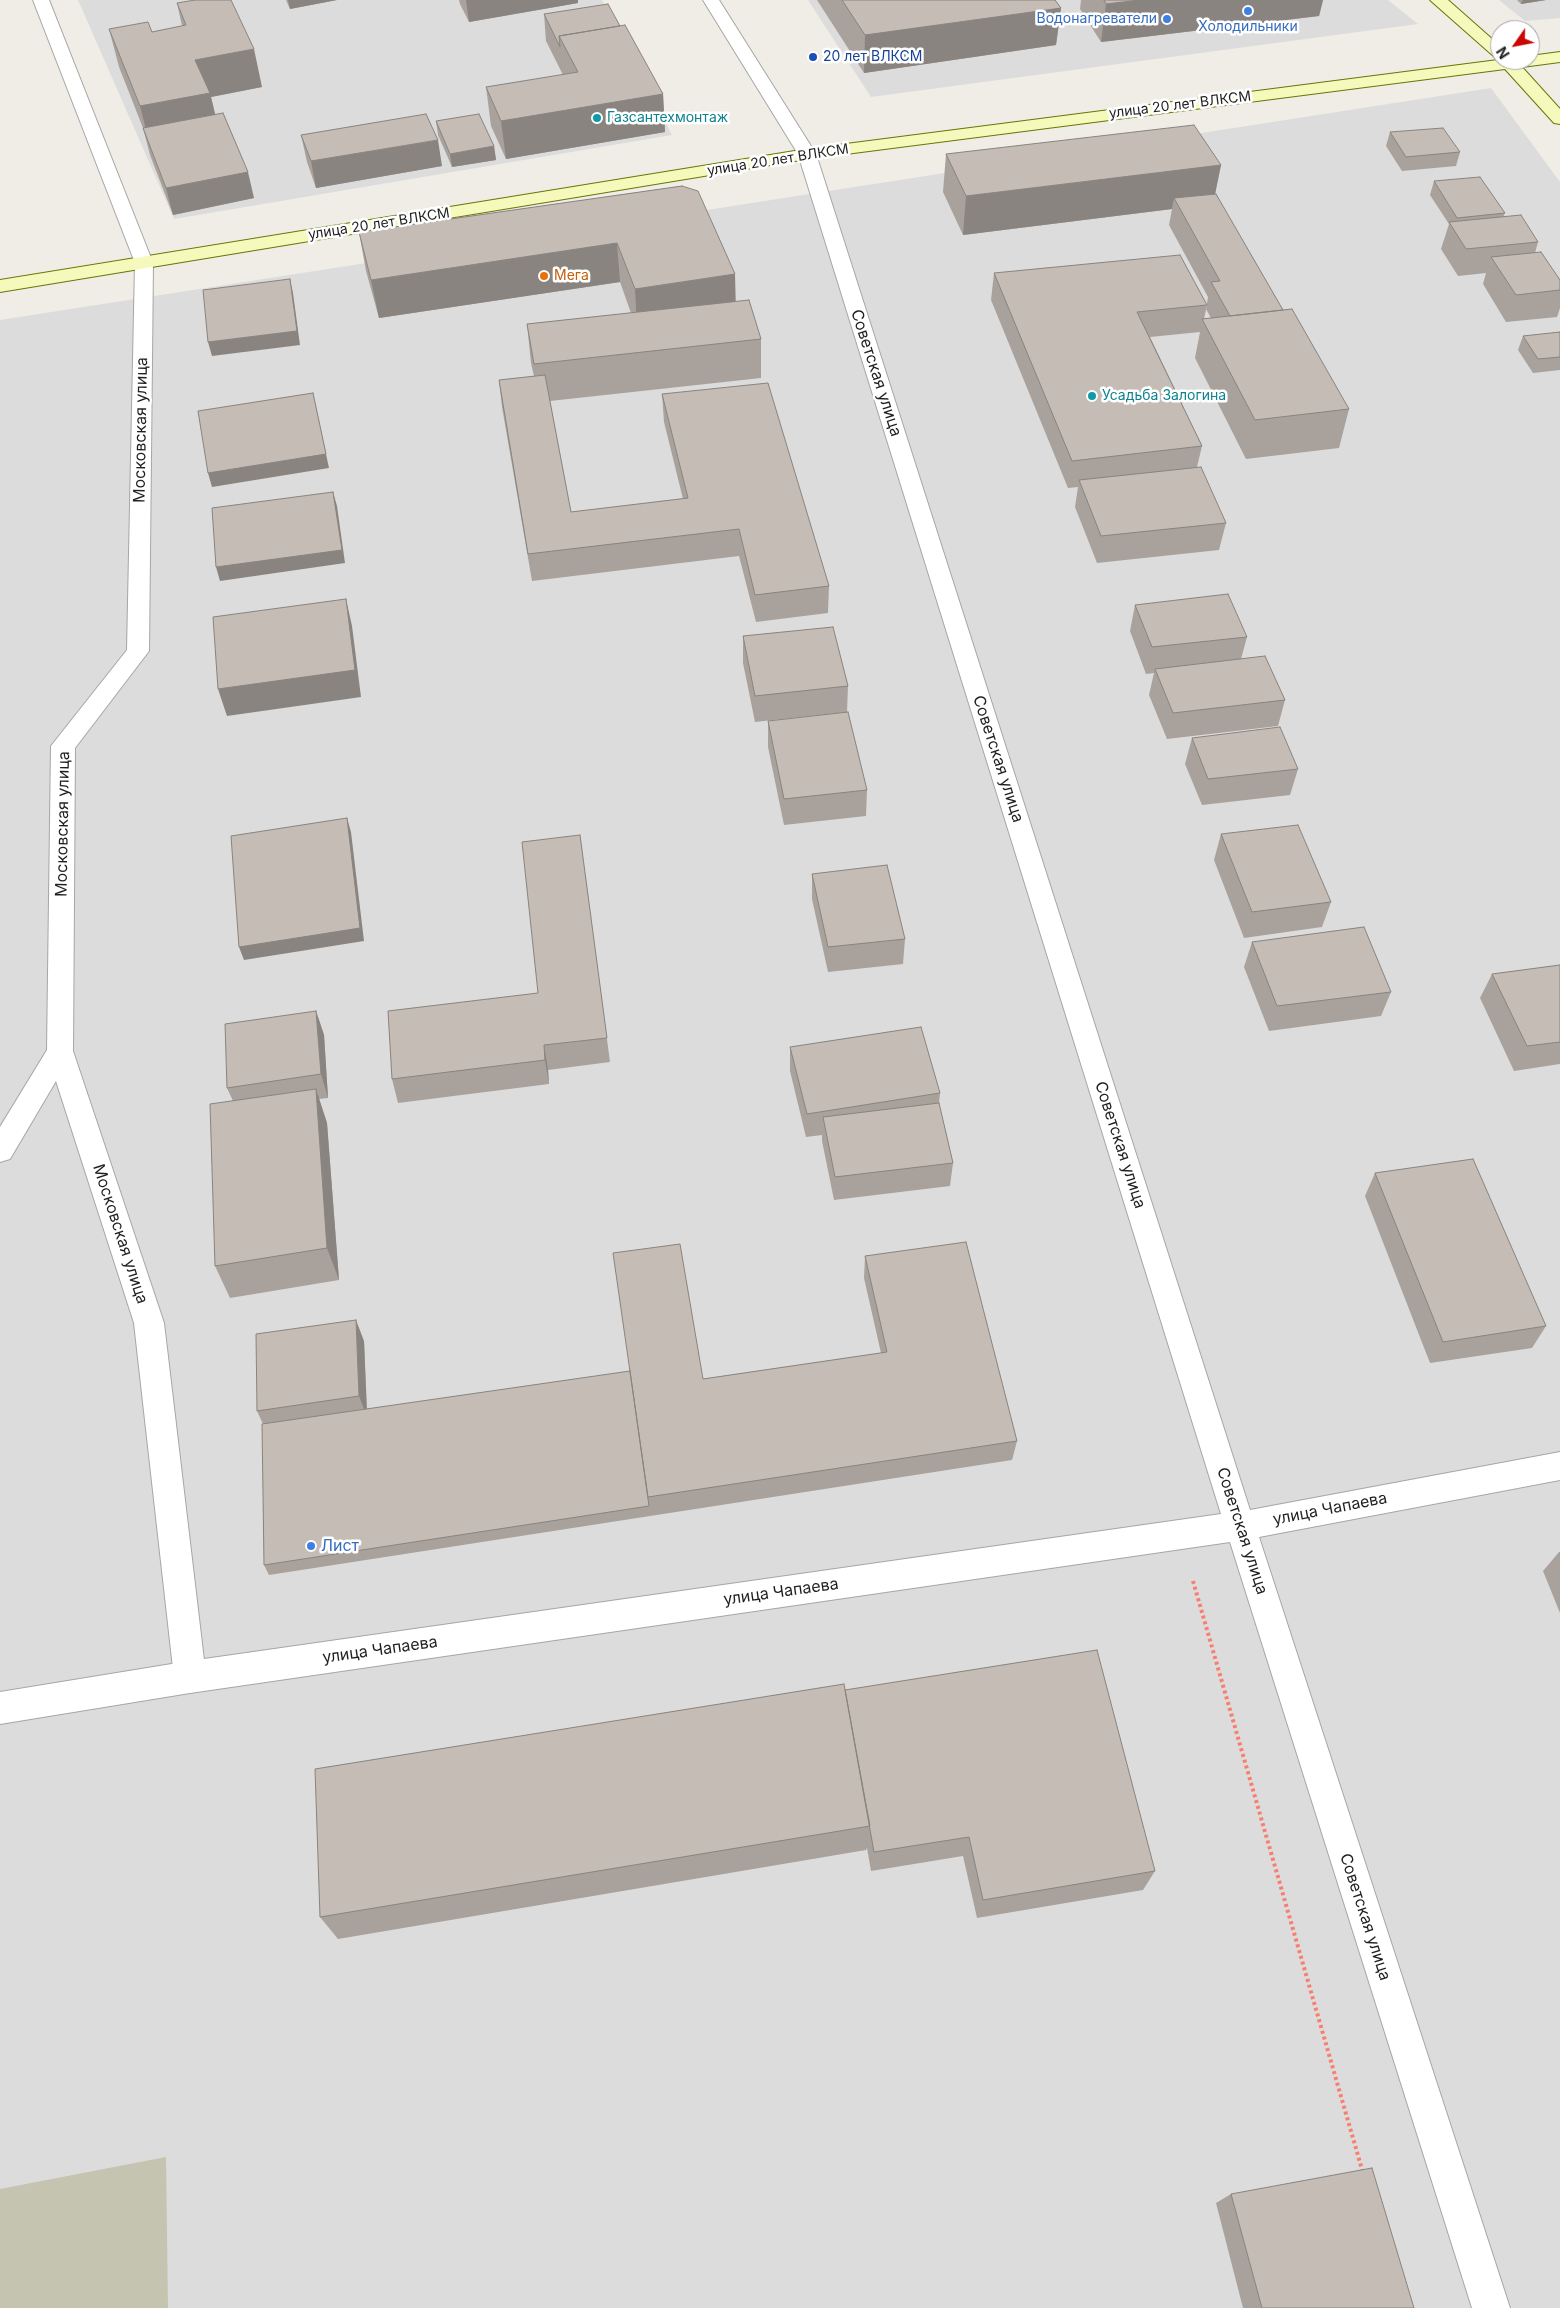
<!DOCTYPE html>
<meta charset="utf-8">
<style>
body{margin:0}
#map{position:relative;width:1560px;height:2308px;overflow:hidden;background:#f0ede6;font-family:Inter,sans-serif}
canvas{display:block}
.north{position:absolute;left:1490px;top:20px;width:50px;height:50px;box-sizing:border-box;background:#fff;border:1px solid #a5a5a5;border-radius:50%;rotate:237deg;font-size:14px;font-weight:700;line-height:20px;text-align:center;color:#1f1f1f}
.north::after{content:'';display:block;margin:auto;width:18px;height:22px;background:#cb0603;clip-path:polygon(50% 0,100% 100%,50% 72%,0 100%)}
</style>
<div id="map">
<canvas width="1560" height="2308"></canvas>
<div class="north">N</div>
</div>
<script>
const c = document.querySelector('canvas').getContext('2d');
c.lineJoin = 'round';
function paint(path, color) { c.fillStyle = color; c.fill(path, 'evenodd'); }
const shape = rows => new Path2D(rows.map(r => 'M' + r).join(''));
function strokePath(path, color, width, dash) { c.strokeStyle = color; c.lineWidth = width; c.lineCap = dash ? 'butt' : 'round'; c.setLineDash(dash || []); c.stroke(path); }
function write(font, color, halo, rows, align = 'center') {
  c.font = font + ' Inter,sans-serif'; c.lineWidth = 5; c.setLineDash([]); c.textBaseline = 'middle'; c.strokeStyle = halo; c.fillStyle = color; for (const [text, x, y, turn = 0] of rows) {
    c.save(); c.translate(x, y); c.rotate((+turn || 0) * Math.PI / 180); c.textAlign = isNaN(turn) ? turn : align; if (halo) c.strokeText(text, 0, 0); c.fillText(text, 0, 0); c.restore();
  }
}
const residential = shape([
 [78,0,602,0,672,135,174,219],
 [808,0,1388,0,1418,24,871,97],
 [1499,0,1560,0,1560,18,1525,21],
 [1491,88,1560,182,1560,2308,0,2308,0,320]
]);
const construction = shape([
 [166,2157,168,2308,0,2308,0,2189]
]);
const path = shape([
 [1193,1581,1363,2173]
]);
const lane = shape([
 [33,0,49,0,153,263,149,651,75,748,73,1051,164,1323,206,1677,202,1688,190,1693,178,1688,174,1677,134,1323,56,1081,10,1159,0,1162,0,1127,47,1050,51,746,127,650,135,263,33,0]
]);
const street = shape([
 [703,0,719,0,816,154,1250,1510,1560,1452,1560,1480,1259,1537,1510,2308,1472,2308,1230,1542,190,1693,0,1724,0,1692,190,1661,1221,1514,798,154,703,0]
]);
const secondary = shape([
 [1430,0,1448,0,1500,46,1500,60,1530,60,1530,56,1560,52,1560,62,1522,67,1560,109,1560,124,1554,123,1505,69,807,159,0,292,0,280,807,149,1498,60,1430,0]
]);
const wall = shape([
 [286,0,337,0,290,9],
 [459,0,578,0,578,3,469,22,460,4],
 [817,0,1055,0,1061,8,1056,45,864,73],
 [1081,0,1323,0,1319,16,1101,42,1080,9],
 [1517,0,1546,0,1521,4],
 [177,3,262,87,211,97,215,114,254,198,173,215,150,155,143,128,119,67,109,29,152,32,182,26],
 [544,14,620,26,663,94,665,132,506,159,491,126,486,87,563,75,546,41],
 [436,121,494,146,496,160,452,167,438,135],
 [1390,132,1460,152,1456,166,1402,171,1386,146],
 [301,135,442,166,316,188,307,162],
 [946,154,1221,165,1215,194,1283,310,1349,409,1339,448,1246,459,1195,358,1200,332,1150,337,1202,446,1197,467,1226,523,1219,550,1097,563,1075,507,1078,487,1068,488,991,300,994,273,1207,305,1204,319,1211,318,1206,309,1208,297,1169,225,1172,209,963,235,943,192],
 [1434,181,1505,213,1503,217,1538,242,1535,253,1560,280,1560,308,1557,317,1506,322,1483,284,1486,273,1458,276,1441,249,1449,224,1430,195],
 [682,186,735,274,735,302,761,339,761,378,550,401,571,512,683,499,664,422,662,394,829,586,828,613,756,622,739,556,532,581,502,407,499,380,534,376,531,363,527,324,631,313,620,282,379,318,366,271,359,232],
 [1560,332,1560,370,1533,373,1518,350,1523,336],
 [1135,605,1247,637,1241,659,1285,700,1278,726,1167,739,1149,695,1154,673,1146,674,1130,631],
 [743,636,848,686,847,712,755,722,743,663],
 [768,721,867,790,866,816,784,825,768,747],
 [1192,738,1298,769,1290,795,1202,805,1185,764],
 [1221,834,1331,902,1322,927,1244,938,1214,860],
 [580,835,610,1062,548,1070,549,1084,398,1103,392,1079,538,993],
 [812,874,905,939,903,964,828,972,812,899],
 [1252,942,1391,992,1381,1016,1269,1031,1244,967],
 [1560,965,1560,1064,1514,1071,1480,998,1492,974],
 [316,1011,324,1035,328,1098,319,1099,327,1123,339,1280,230,1298,215,1266,233,1101,227,1088],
 [790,1047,940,1093,939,1103,953,1163,950,1186,834,1200,822,1141,822,1135,806,1137,790,1071],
 [1375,1173,1546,1326,1532,1348,1430,1363,1365,1196],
 [865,1256,1017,1441,1012,1460,269,1575,264,1565,263,1424,257,1411,364,1341,367,1409,703,1379,881,1353,864,1278],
 [1559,1552,1560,1552,1560,1613,1543,1571],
 [845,1690,1155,1871,1143,1890,977,1918,963,1856,871,1871,867,1848,866,1850,338,1939,320,1917],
 [1231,2194,1414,2308,1243,2308,1216,2203]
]);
const shadedWall = shape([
 [288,0,337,0,290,9],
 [466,0,578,0,578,3,469,22],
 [1140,0,1323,0,1319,16,1101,42,1106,4],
 [1523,0,1546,0,1521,4],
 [1061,8,1056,45,864,73,865,35],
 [254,49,262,87,211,97,219,131,150,145,140,106,195,60],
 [663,94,665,132,506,159,501,121],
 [438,140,442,166,316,188,311,161],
 [494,146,496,160,452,167,450,154],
 [1221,165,1213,204,1174,198,1172,209,963,235,966,196],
 [248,172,254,198,173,215,166,188],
 [617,243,620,282,379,318,371,280],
 [735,274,736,313,637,328,635,289],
 [290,279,293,293,300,345,212,356,208,342],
 [313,393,329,468,212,487,208,473],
 [333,492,337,506,345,563,220,581,216,567],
 [346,599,352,626,361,697,227,716,218,689],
 [347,818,351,832,364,941,244,960,239,947],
 [316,1011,324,1035,328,1098,321,1074],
 [544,1045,548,1070,549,1084,545,1060],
 [316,1089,327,1123,339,1280,327,1248],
 [356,1320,364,1341,367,1417,359,1396]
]);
const building = shape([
 [195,0,231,0,254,49,195,60,210,93,140,106,109,29,148,22,152,32,186,25,177,3,195,0],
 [842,0,1055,0,1061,8,865,35,842,0],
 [1104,0,1140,0,1106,4,1104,0],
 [608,4,620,26,559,36,560,47,544,14,608,4],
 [625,25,663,94,501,121,486,87,578,72,559,36,625,25],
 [223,113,248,172,166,188,143,128,223,113],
 [426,114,438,140,311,161,301,135,426,114],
 [479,114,494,146,450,154,436,121,479,114],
 [1194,125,1221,165,966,196,946,154,1194,125],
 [1443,128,1460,152,1406,157,1390,132,1443,128],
 [1480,177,1505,213,1457,218,1434,181,1480,177],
 [682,186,698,191,735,274,635,289,617,243,371,280,359,232,682,186],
 [1216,194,1283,310,1230,316,1211,282,1220,281,1174,198,1216,194],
 [1521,215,1538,242,1466,249,1449,222,1521,215],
 [1541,252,1560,280,1560,290,1516,295,1491,257,1541,252],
 [1180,255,1207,305,1137,312,1202,446,1072,461,994,273,1180,255],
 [290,279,297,331,208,342,203,290,290,279],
 [749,300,761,339,534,364,527,324,749,300],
 [1292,309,1349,409,1255,420,1202,319,1292,309],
 [1560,332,1560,357,1538,359,1523,336,1560,332],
 [545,375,571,512,688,498,662,394,768,383,829,586,755,595,739,529,528,554,499,380,545,375],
 [313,393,326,454,208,473,198,411,313,393],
 [1201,467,1226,523,1101,536,1079,480,1201,467],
 [333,492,342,550,216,567,212,508,333,492],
 [1228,594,1247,637,1152,647,1135,605,1228,594],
 [346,599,355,670,218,689,213,617,346,599],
 [833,627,848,686,755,696,743,636,833,627],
 [1265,656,1285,700,1173,713,1155,669,1265,656],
 [848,712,867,790,784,799,768,721,848,712],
 [1280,727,1298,769,1208,779,1192,738,1280,727],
 [347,818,360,928,239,947,231,836,347,818],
 [1298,825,1331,902,1252,912,1221,834,1298,825],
 [580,835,607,1038,544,1045,545,1060,392,1079,388,1011,538,993,522,842,580,835],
 [887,865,905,939,828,947,812,874,887,865],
 [1364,927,1391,992,1277,1006,1252,942,1364,927],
 [1560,965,1560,1042,1527,1046,1492,974,1560,965],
 [316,1011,321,1074,227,1088,225,1024,316,1011],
 [921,1027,940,1093,807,1114,790,1047,921,1027],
 [316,1089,327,1248,215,1266,210,1104,316,1089],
 [939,1103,953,1163,835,1177,823,1117,939,1103],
 [1473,1159,1546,1326,1443,1342,1375,1173,1473,1159],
 [966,1242,1017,1441,648,1497,613,1253,680,1244,703,1379,887,1352,865,1256,966,1242],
 [356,1320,359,1396,257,1411,256,1334,356,1320],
 [630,1371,649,1506,264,1565,262,1424,630,1371],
 [1097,1650,1155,1871,983,1900,969,1837,874,1852,845,1690,1097,1650],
 [844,1684,870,1826,320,1917,315,1769,844,1684],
 [1372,2168,1414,2308,1262,2308,1231,2194,1372,2168]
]);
const markers = [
 [1248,11,5,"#3f7fe0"],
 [1167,19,5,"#3f7fe0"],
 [813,57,5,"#1a4fb4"],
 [597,118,5,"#0f9aa8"],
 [544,276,5,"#e8710a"],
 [1092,396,5,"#0f9aa8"],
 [311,1546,5,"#3f7fe0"]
];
const farShopnames = [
 ["Водонагреватели",1157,19],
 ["Холодильники",1248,27,"center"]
];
const farTransitnames = [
 ["20 лет ВЛКСМ",823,57]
];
const farStreetnames = [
 ["улица 20 лет ВЛКСМ",1180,105,-7],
 ["улица 20 лет ВЛКСМ",778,160,-9],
 ["улица 20 лет ВЛКСМ",379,224,-9]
];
const farCulturenames = [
 ["Газсантехмонтаж",607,118],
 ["Усадьба Залогина",1102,396]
];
const farFoodnames = [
 ["Мега",554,276]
];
const streetNames = [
 ["Советская улица",876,373,72],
 ["Московская улица",141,430,-89],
 ["Советская улица",998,759,72],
 ["Московская улица",63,824,-89],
 ["Советская улица",1120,1145,72],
 ["Московская улица",120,1234,72],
 ["улица Чапаева",1330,1509,-11],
 ["Советская улица",1242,1531,72],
 ["улица Чапаева",781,1592,-8],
 ["улица Чапаева",380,1650,-8],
 ["Советская улица",1365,1917,72]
];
const shopNames = [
 ["Лист",321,1546]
];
paint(residential, '#dddcdc');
paint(construction, '#c4c4b1');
strokePath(lane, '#a6a6a6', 2);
strokePath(street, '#a6a6a6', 2);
strokePath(secondary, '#687607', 2);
strokePath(path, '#f87f6f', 4, [3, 3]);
paint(lane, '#fff');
paint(street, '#fff');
paint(secondary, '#f5f9bb');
paint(wall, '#a9a29c');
paint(shadedWall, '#89847f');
paint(building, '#c4bcb5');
strokePath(building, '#89847f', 1);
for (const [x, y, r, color] of markers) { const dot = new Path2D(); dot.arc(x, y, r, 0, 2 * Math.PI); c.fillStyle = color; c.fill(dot); strokePath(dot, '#fff', 2); }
write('14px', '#366cbe', '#fff', farShopnames, 'right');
write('14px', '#164399', '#fff', farTransitnames, 'left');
write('14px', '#1f1f1f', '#fff', farStreetnames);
write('14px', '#0d838f', '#fff', farCulturenames, 'left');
write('14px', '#c56008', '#fff', farFoodnames, 'left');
write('16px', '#1f1f1f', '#fff', streetNames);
write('16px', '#366cbe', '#fff', shopNames, 'left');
</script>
